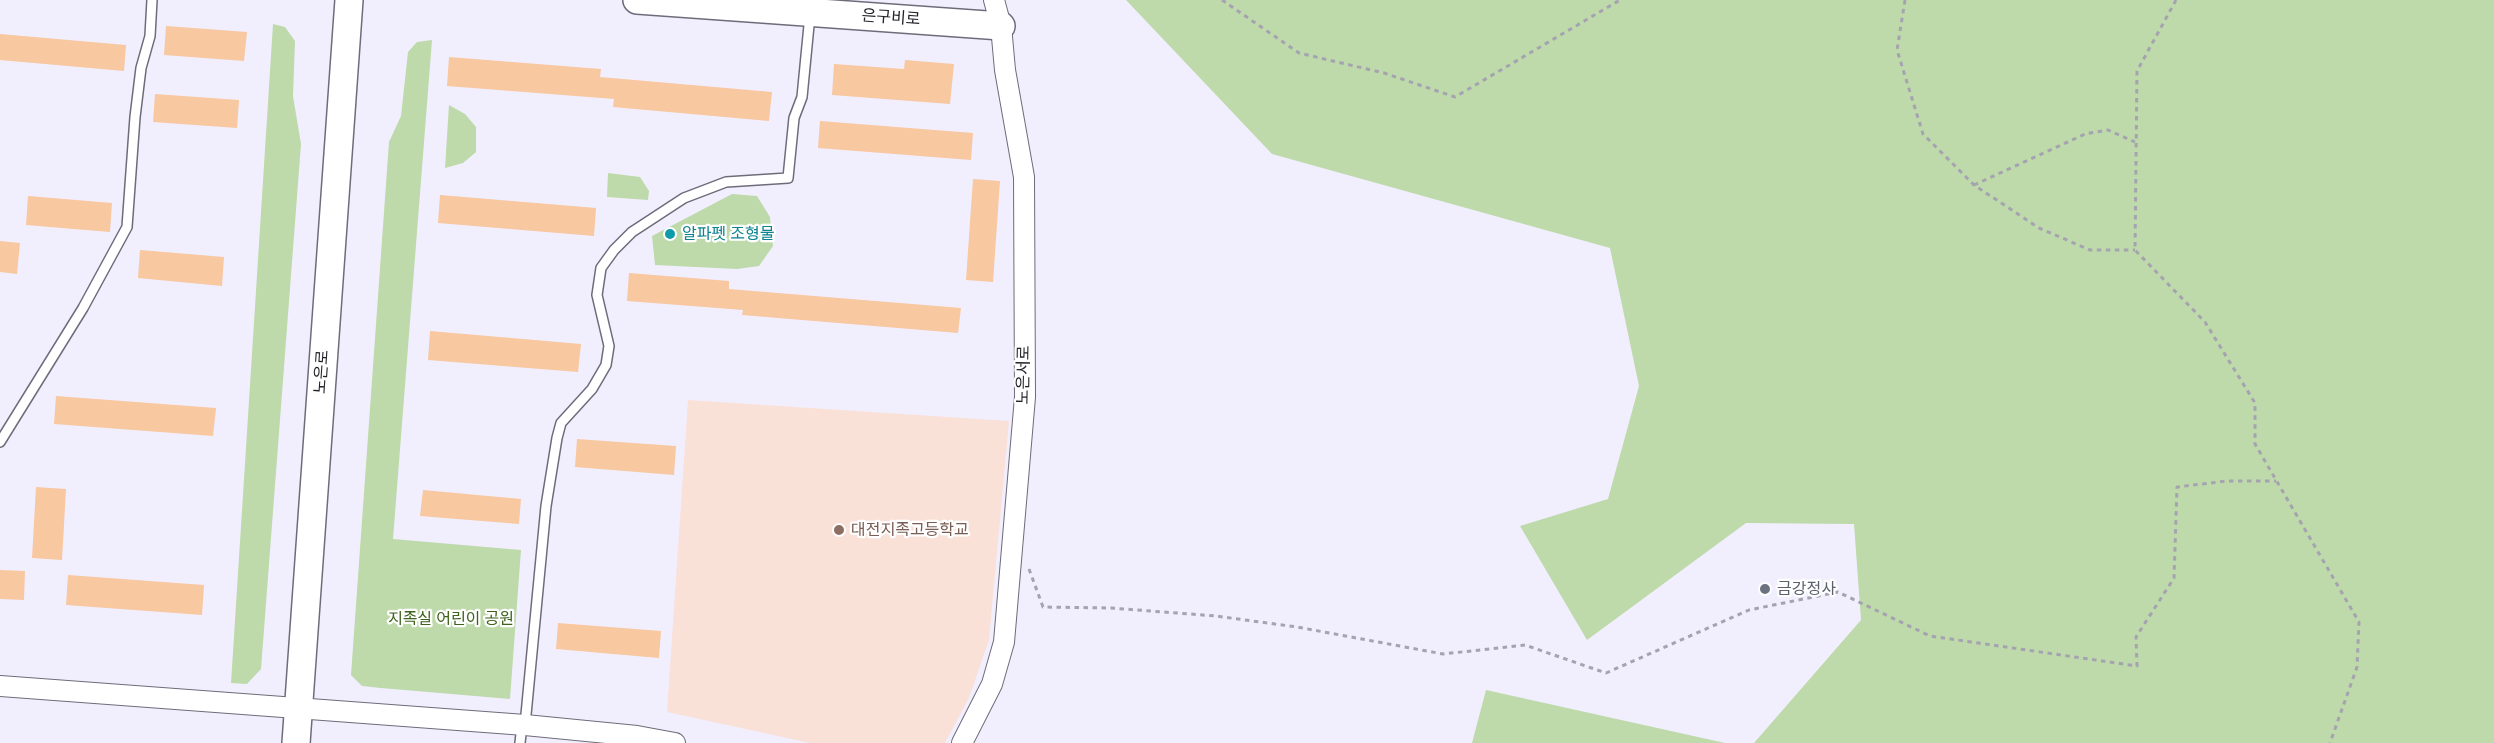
<!DOCTYPE html>
<meta charset="utf-8">
<style>
body{margin:0}
canvas{display:block;background:#f1eefe}
</style>
<canvas width="2494" height="743"></canvas>
<script>
const c = document.querySelector('canvas').getContext('2d');
c.lineJoin = 'round';
function paint(path, color) { c.fillStyle = color; c.fill(path, 'evenodd'); }
const shape = rows => new Path2D(rows.map(r => 'M' + r).join(''));
function strokePath(path, color, width, dash) { c.strokeStyle = color; c.lineWidth = width; c.lineCap = dash ? 'butt' : 'round'; c.setLineDash(dash || []); c.stroke(path); }
function write(font, color, halo, rows, align = 'center') {
  c.font = font + ' "Open Sans","Noto Sans KR",sans-serif'; c.lineWidth = 4.5; c.setLineDash([]); c.textBaseline = 'middle'; c.strokeStyle = halo; c.fillStyle = color; for (const [text, x, y, turn = 0] of rows) {
    c.save(); c.translate(x, y); c.rotate((+turn || 0) * Math.PI / 180); c.textAlign = isNaN(turn) ? turn : align; if (halo) c.strokeText(text, 0, 0); c.fillText(text, 0, 0); c.restore();
  }
}
const education = shape([
 [688,400,1009,421,989,640,969,698,945,743,810,743,667,712]
]);
const green = shape([
 [1126,0,2494,0,2494,743,1754,743,1861,620,1854,524,1746,523,1587,640,1520,526,1608,499,1639,386,1610,248,1272,154],
 [273,24,285,27,295,41,293,96,301,144,261,669,247,684,231,683],
 [432,40,393,539,521,550,510,699,381,688,362,686,351,675,389,142,401,116,408,52,417,42],
 [449,105,465,114,476,127,476,152,463,163,445,168],
 [608,173,640,177,649,191,648,200,607,197],
 [732,194,757,196,770,217,773,246,759,266,737,269,655,265,652,236],
 [1486,690,1725,743,1472,743]
]);
const building = shape([
 [166,26,247,32,244,61,164,55],
 [0,34,126,45,124,71,0,60],
 [449,57,601,69,600,77,772,92,769,121,613,107,614,99,447,86],
 [905,60,954,64,950,104,832,95,834,64,904,69],
 [155,94,239,100,237,128,153,122],
 [820,121,973,133,971,160,818,148],
 [973,179,1000,181,993,282,966,280],
 [440,195,596,208,594,236,438,223],
 [28,196,112,203,110,232,26,225],
 [0,241,20,243,17,274,0,272],
 [140,250,224,257,222,286,138,278],
 [629,273,729,281,729,289,961,308,958,333,742,315,743,310,627,301],
 [430,331,581,344,578,372,428,360],
 [56,396,216,408,213,436,54,424],
 [577,439,676,446,674,475,575,467],
 [36,487,66,489,62,560,32,558],
 [423,490,521,499,519,524,420,516],
 [0,570,25,571,24,600,0,599],
 [68,575,204,585,202,615,66,605],
 [558,623,661,631,659,658,556,649]
]);
const path = shape([
 [1222,0,1299,53,1384,73,1455,97,1620,0],
 [1905,0,1897,50,1923,134,1974,185,2039,228,2090,250,2135,250],
 [2176,0,2137,71,2135,250,2205,322,2255,403,2255,444,2359,622,2357,667,2330,743],
 [1974,185,2085,134,2108,130,2135,142],
 [1029,569,1043,607,1111,608,1216,616,1297,627,1443,654,1525,645,1606,673,1749,610,1838,592,1930,636,2137,666,2136,637,2174,578,2177,487,2227,481,2276,481]
]);
const lane = shape([
 [0,442,83,308,127,227,135,117,141,68,150,36,152,0],
 [525,725,546,506,557,438,561,423,592,389,606,365,609,346,597,295,601,268,614,250,632,232,684,198,726,182,788,178,794,118,802,97,810,15],
 [520,743,522,725]
]);
const street = shape([
 [0,686,525,725,637,736,675,743],
 [962,743,992,684,1004,642,1025,397,1024,177,1005,70,1001,26,994,0]
]);
const secondary = shape([
 [637,0,1001,26],
 [296,743,349,0]
]);
const markers = [
 [670,234,6,"#0f9aa8"],
 [839,530,6,"#8d6e63"],
 [1765,589,6,"#6b7280"]
];
const streetNames = [
 ["은구비로",891,18,4],
 ["노은로",322,372,-86],
 ["노은서로",1024,375,-89]
];
const cultureNames = [
 ["알파펫 조형물",682,234]
];
const educationNames = [
 ["대전지족고등학교",851,530]
];
const worshipNames = [
 ["금강정사",1777,589]
];
const parkNames = [
 ["지족실 어린이 공원",451,619]
];
paint(education, '#fae1d8');
paint(green, '#bedaaa');
paint(building, '#f8c8a0');
strokePath(lane, '#6e6c7a', 12);
strokePath(street, '#6e6c7a', 22);
strokePath(secondary, '#6e6c7a', 30);
strokePath(path, '#a5a3b0', 3, [4.5, 4.5]);
strokePath(lane, '#fff', 9);
strokePath(street, '#fff', 20);
strokePath(secondary, '#fff', 27);
for (const [x, y, r, color] of markers) { const dot = new Path2D(); dot.arc(x, y, r, 0, 2 * Math.PI); c.fillStyle = color; c.fill(dot); strokePath(dot, '#fefefe', 2); }
write('16px', '#222127', '#fefefe', streetNames);
write('16px', '#0d838f', '#fefefe', cultureNames, 'left');
write('16px', '#785e54', '#fefefe', educationNames, 'left');
write('16px', '#5b616d', '#fefefe', worshipNames, 'left');
write('16px', '#3f621c', '#fefefe', parkNames);
</script>
